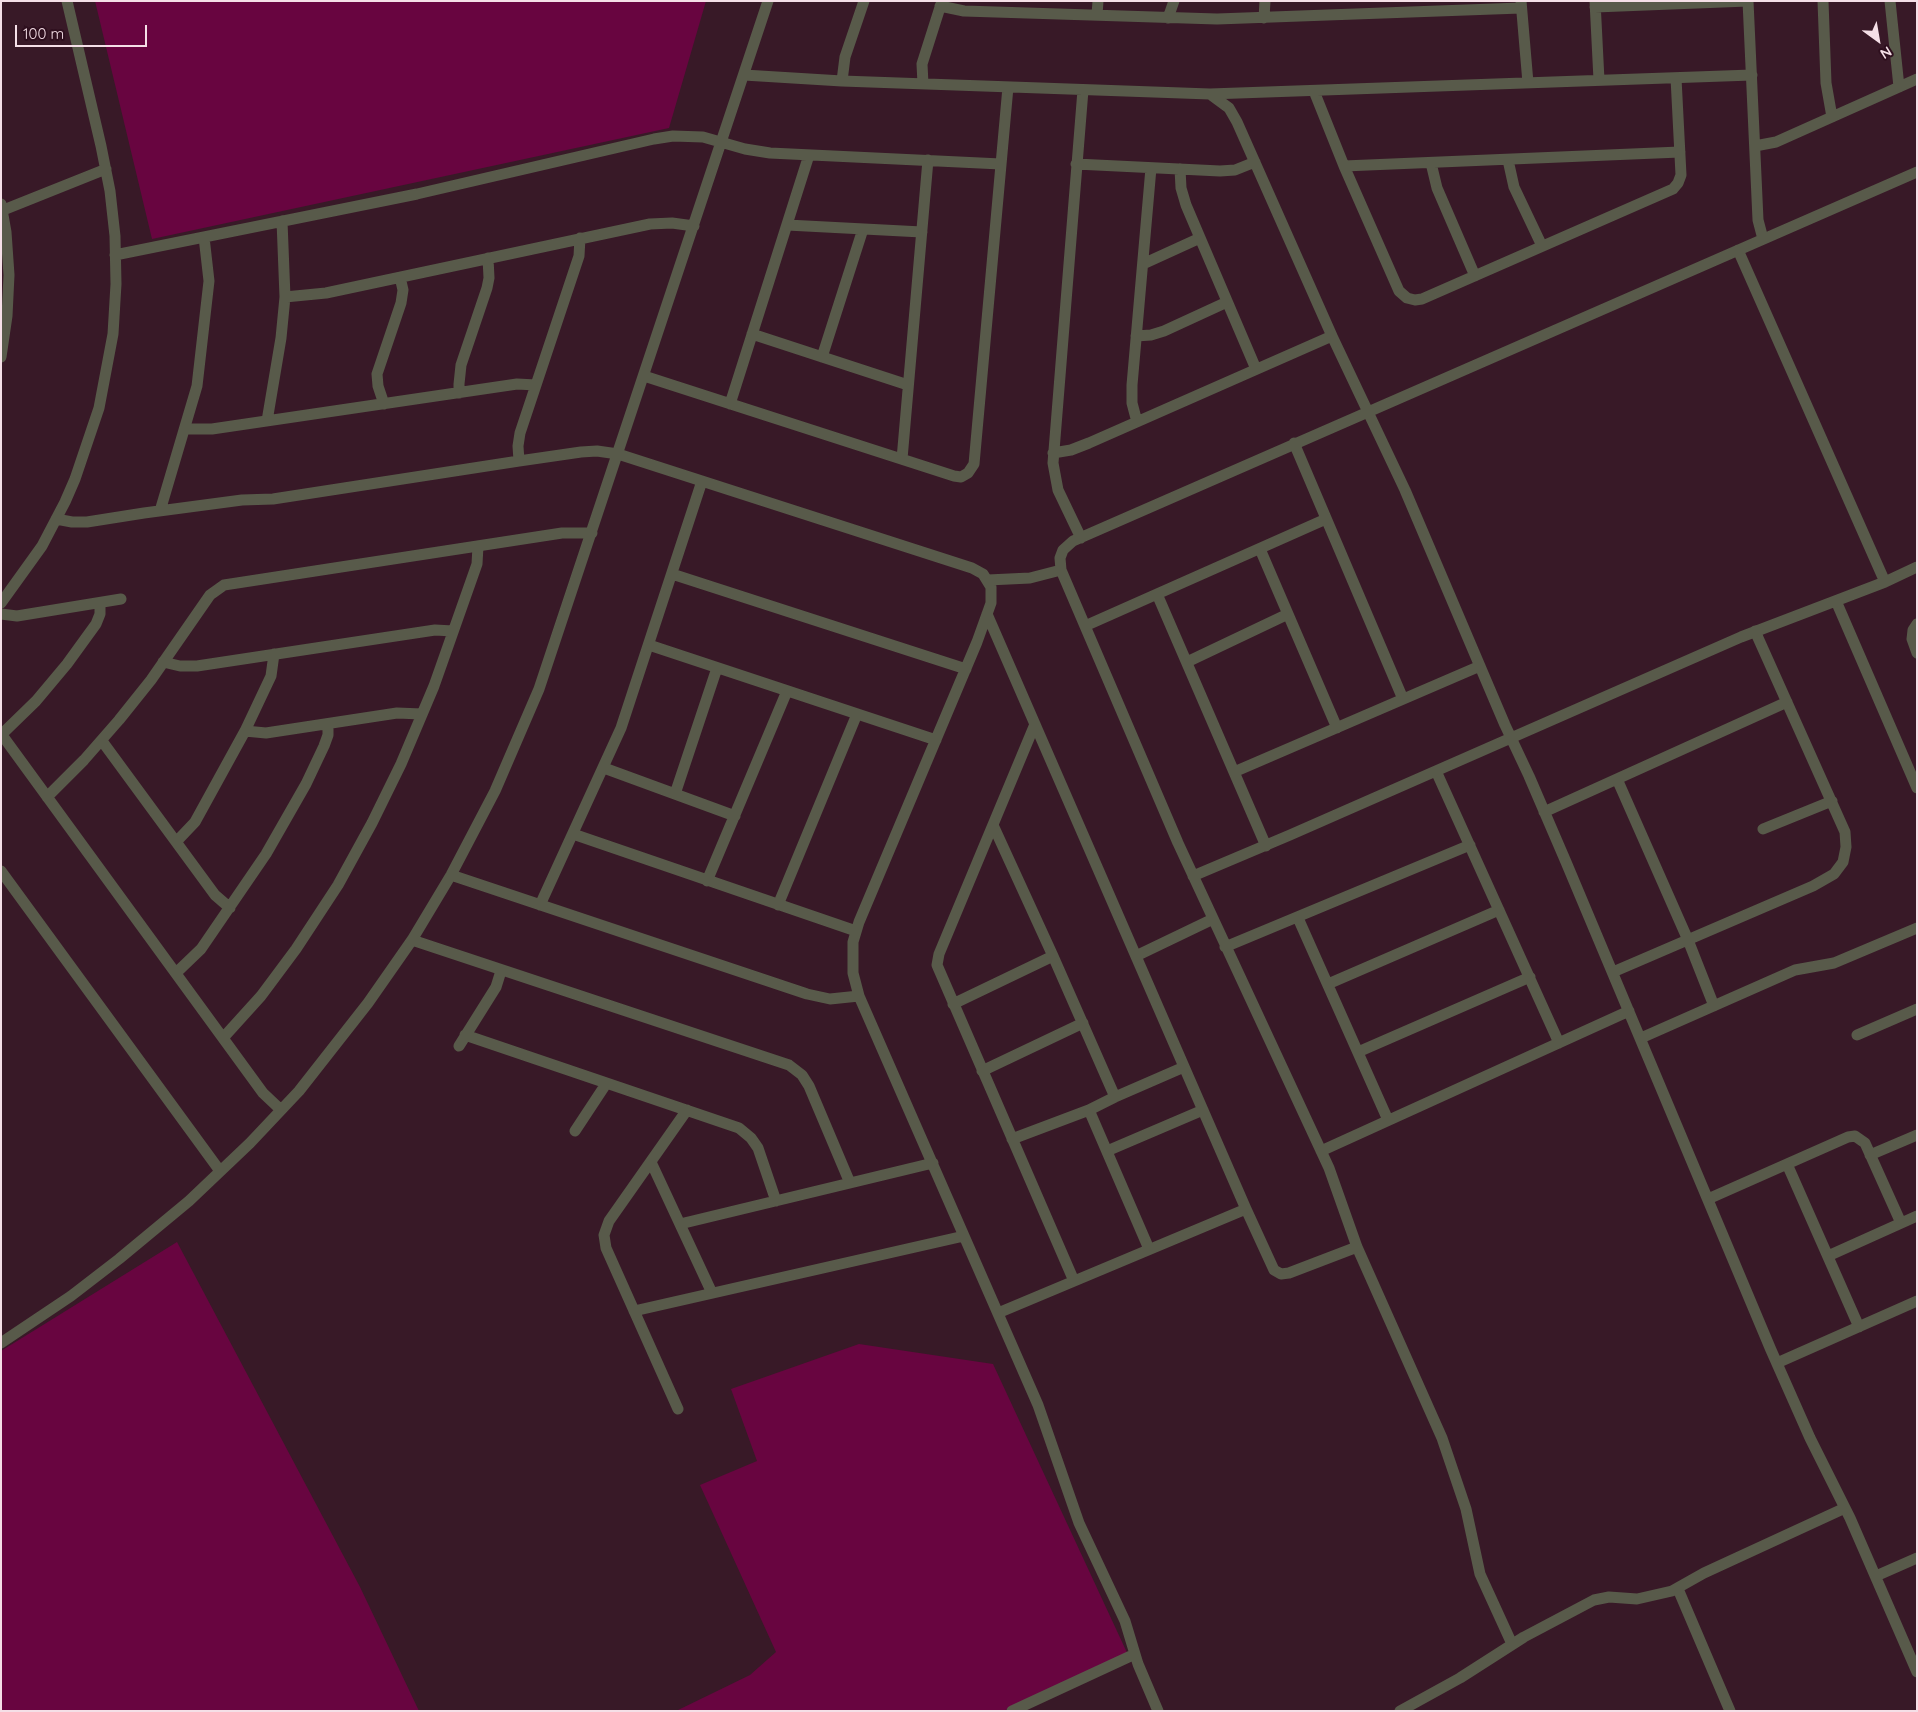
<!DOCTYPE html>
<style>
body{margin:0}
#map{position:relative;width:1918px;height:1712px;overflow:hidden;background:#381927;font-family:Quicksand,sans-serif}
canvas{display:block}
.frame{position:absolute;inset:0;border:2px solid #f5dfe7;pointer-events:none}
.north{position:absolute;left:1853px;top:15px;width:50px;height:50px;-webkit-text-stroke:4px #2e0f1e;paint-order:stroke;rotate:148deg;font-size:14px;font-weight:700;line-height:20px;text-align:center;color:#f5dfe7}
.north::after{content:'';display:block;margin:auto;width:18px;height:22px;background:#f5dfe7;clip-path:polygon(50% 0,100% 100%,50% 72%,0 100%)}
.scale{position:absolute;left:15px;top:25px;width:132px;height:22px;box-sizing:border-box;border:2px solid #f5dfe7;border-top:0;padding-left:6px;font-size:15px;line-height:18px;white-space:nowrap;color:#f5dfe7;-webkit-text-stroke:4px #2e0f1e;paint-order:stroke}
</style>
<div id="map">
<canvas width="1918" height="1712"></canvas>
<div class="frame"></div>
<div class="north">N</div>
<div class="scale">100 m</div>
</div>
<script>
const c = document.querySelector('canvas').getContext('2d');
c.lineJoin = 'round';
function paint(path, color) { c.fillStyle = color; c.fill(path, 'evenodd'); }
const shape = rows => new Path2D(rows.map(r => 'M' + r).join(''));
function strokePath(path, color, width, dash) { c.strokeStyle = color; c.lineWidth = width; c.lineCap = dash ? 'butt' : 'round'; c.setLineDash(dash || []); c.stroke(path); }
const green = shape([
 [95,1,706,1,669,128,152,239],
 [177,1242,360,1587,419,1711,1,1711,1,1351],
 [859,1344,993,1364,1129,1657,1003,1711,676,1711,750,1675,776,1652,700,1485,757,1461,731,1389]
]);
const minor = shape([
 [1521,1,1528,83],
 [1595,1,1599,80],
 [1823,1,1826,83,1832,117],
 [1890,1,1899,87],
 [940,6,964,11,1217,19,1521,8],
 [1595,7,1748,1,1758,220,1763,239],
 [1097,15,1098,1],
 [1168,18,1174,1],
 [1264,18,1265,1],
 [744,75,842,81,1210,94,1752,75],
 [842,81,845,57,864,1],
 [923,84,922,64,942,1],
 [1314,91,1344,166,1399,291,1407,298,1415,300,1422,299,1673,189,1678,183,1681,175,1676,78],
 [1210,94,1229,108,1237,122,1332,336,1405,490,1505,725,1529,776,1566,862,1771,1350,1810,1438,1850,1518,1917,1672],
 [1755,146,1776,142,1917,79],
 [1508,160,1514,187,1542,246],
 [1431,163,1437,188,1475,276],
 [1076,164,1220,171,1235,170,1255,162],
 [1344,166,1680,152],
 [1180,169,1181,188,1186,205,1256,369],
 [1,204,6,232,9,275,7,316,1,357],
 [1,211,106,169],
 [787,225,922,232],
 [1738,250,1885,582],
 [115,255,417,194,654,139,673,136,703,137,745,149,770,153,1001,164],
 [1143,264,1200,238],
 [285,297,326,293,650,224,672,223,694,226],
 [752,334,908,385],
 [1136,336,1151,335,1164,331,1227,302],
 [822,357,863,229],
 [644,376,954,476,961,477,968,473,974,464,1008,87],
 [459,393,459,384,461,365,487,288,489,278,488,258],
 [384,404,378,386,377,374,401,303,403,290,400,277],
 [730,404,809,155],
 [267,421,281,338,285,297,282,221],
 [1137,422,1132,403,1132,385,1151,168],
 [185,429,212,429,517,384,536,385],
 [1294,443,1403,699],
 [1053,453,1071,450,1089,443,1332,336],
 [902,459,928,160],
 [519,461,518,446,520,433,579,256,580,238],
 [160,511,197,386,209,281,204,237],
 [56,519,72,522,87,522,144,513,242,500,273,499,519,461,581,452,597,451,618,454,972,568,983,574,991,587,991,603,977,642,859,922,853,942,853,973,859,996,1038,1405,1079,1523,1125,1621,1138,1664,1158,1711],
 [1081,538,1058,490,1053,463,1083,90],
 [1260,549,1337,728],
 [672,574,966,669],
 [988,580,1030,578,1061,570],
 [1157,594,1266,846],
 [1836,601,1917,788],
 [1,603,42,546,65,502,75,479,99,408,113,334,116,284,115,236,110,191,101,146,67,1],
 [1,614,17,616,121,599],
 [987,614,1246,1209,1274,1270,1281,1274,1289,1273,1357,1247],
 [1917,624,1913,630,1912,639,1917,653],
 [1085,626,1326,519],
 [649,645,936,740],
 [163,662,180,666,197,666,435,630,453,631],
 [1187,662,1288,614],
 [1035,724,939,954,937,965,1074,1281],
 [245,731,266,733,397,713,422,714],
 [1,735,36,701,67,664,96,624,100,614,100,603],
 [2,735,263,1093,281,1110],
 [102,741,215,895,230,908],
 [604,768,735,816],
 [1436,771,1559,1043],
 [1234,772,1480,666],
 [1617,779,1688,940,1714,1006],
 [675,794,717,668],
 [47,797,84,760,119,720,151,680,210,595,224,585,562,533,592,533],
 [1544,812,1787,702],
 [993,825,1053,956,1115,1097],
 [1763,829,1832,801],
 [573,834,856,931],
 [176,842,195,822,245,731,271,676,274,654],
 [1,871,220,1171],
 [451,875,807,994,830,999,859,996],
 [1193,876,1290,835,1741,637,1885,582,1917,567],
 [707,881,787,691],
 [540,905,621,728,702,481],
 [778,905,857,714],
 [1298,918,1388,1120],
 [412,940,789,1065,802,1075,809,1086,850,1183],
 [1225,947,1470,845],
 [1136,956,1213,919],
 [1613,972,1813,886,1834,874,1843,862,1846,847,1845,832,1755,631],
 [176,973,201,949,266,854,306,784,324,746,328,735,328,724],
 [1328,984,1499,910],
 [953,1004,1053,956],
 [465,1035,739,1128,751,1138,758,1148,776,1201],
 [1857,1035,1917,1009],
 [223,1038,261,996,296,949,338,885,372,823,401,764,434,686,477,564,478,546],
 [1641,1038,1795,970,1834,963,1917,928],
 [459,1046,496,987,501,971],
 [1358,1052,1530,977],
 [982,1071,1083,1023],
 [1089,1110,1149,1249],
 [575,1131,606,1084],
 [1012,1139,1089,1110,1115,1097,1184,1067],
 [1107,1151,1203,1110],
 [1321,1151,1629,1011],
 [1870,1155,1917,1135],
 [651,1162,712,1293],
 [1787,1164,1859,1327],
 [1708,1199,1848,1137,1855,1136,1865,1143,1901,1223],
 [680,1224,933,1163],
 [1828,1256,1917,1216],
 [634,1311,964,1236],
 [998,1313,1246,1209],
 [1,1343,71,1296,119,1259,189,1201,250,1143,299,1091,368,1003,412,940,451,875,495,791,539,689,768,1],
 [1777,1363,1917,1301],
 [678,1409,606,1248,604,1235,609,1221,687,1110],
 [1876,1576,1917,1558],
 [1678,1589,1730,1711],
 [1512,1644,1480,1574,1466,1509,1442,1438,1357,1247,1329,1168,1178,843,1061,570,1060,558,1063,550,1073,541,1917,172],
 [1012,1711,1135,1654],
 [1400,1711,1460,1678,1524,1637,1594,1600,1609,1597,1637,1599,1672,1591,1704,1573,1845,1508]
]);
paint(green, '#680540');
strokePath(minor, '#585a4a', 11);
</script>
